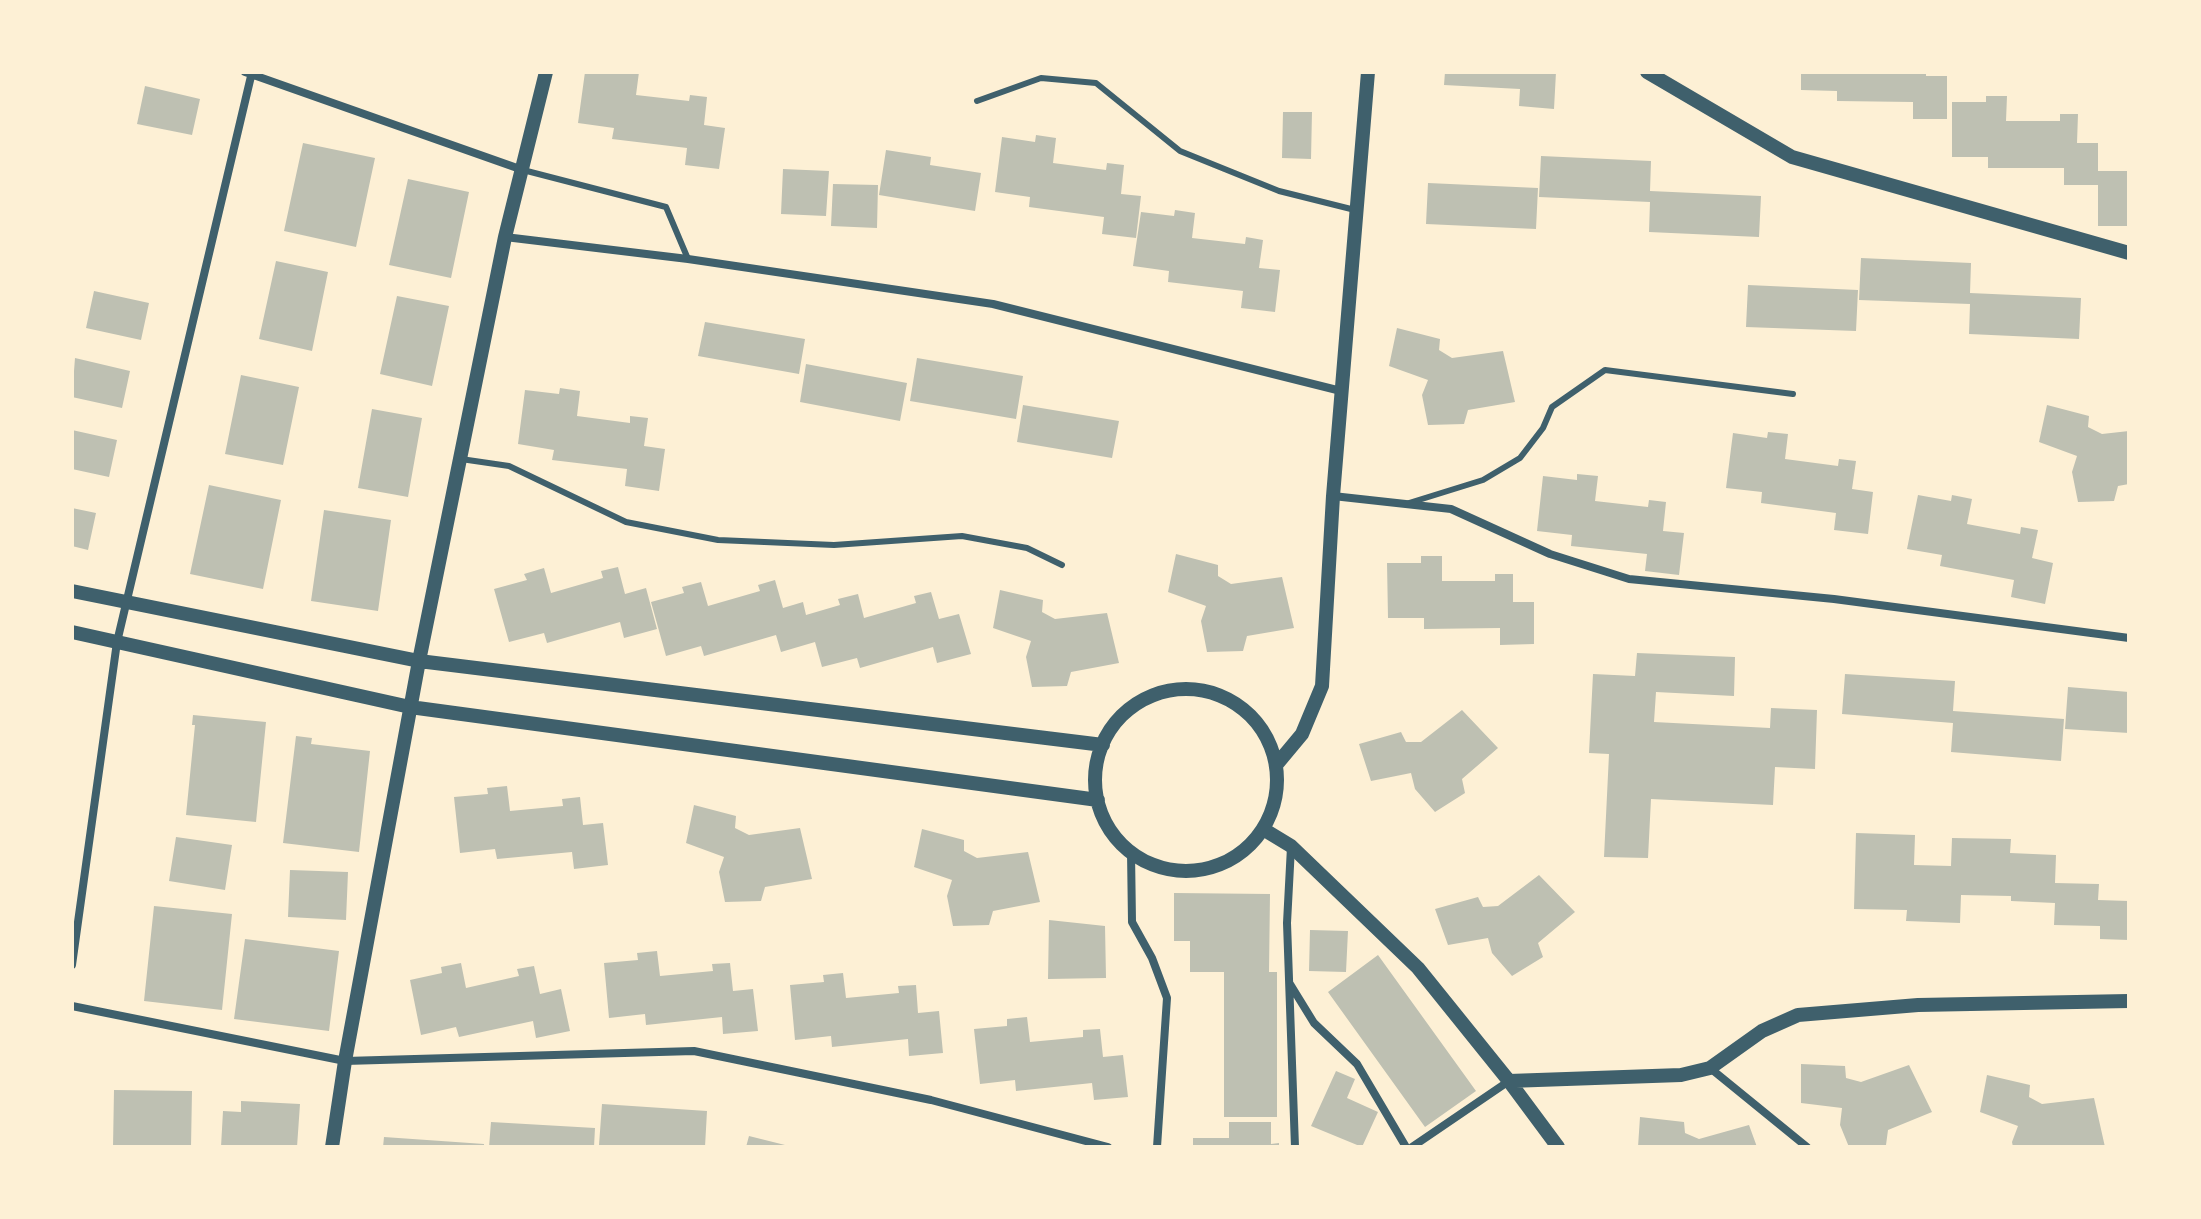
<!DOCTYPE html>
<style>
body{margin:0}
#map{position:relative;width:2201px;height:1219px;overflow:hidden;background:#fdf0d5;font-family:Cabin,sans-serif}
canvas{display:block}
.frame{position:absolute;inset:0;border:74px solid #fdf0d5;pointer-events:none}
</style>
<div id="map">
<canvas width="2201" height="1219"></canvas>
<div class="frame"></div>
</div>
<script>
const c = document.querySelector('canvas').getContext('2d');
c.lineJoin = 'round';
function paint(path, color) { c.fillStyle = color; c.fill(path, 'evenodd'); }
const shape = rows => new Path2D(rows.map(r => 'M' + r).join(''));
function strokePath(path, color, width, dash) { c.strokeStyle = color; c.lineWidth = width; c.lineCap = dash ? 'butt' : 'round'; c.setLineDash(dash || []); c.stroke(path); }
const building = shape([
 [585,72,639,72,636,95,689,101,690,95,707,97,704,125,725,128,719,169,685,165,687,148,612,139,614,128,578,123],
 [1445,72,1556,72,1554,109,1519,106,1520,89,1444,85],
 [1801,72,1926,72,1926,76,1947,76,1947,119,1913,119,1913,102,1837,101,1837,91,1801,90],
 [145,86,200,99,192,135,137,124],
 [1986,96,2007,96,2006,121,2060,121,2060,114,2078,114,2077,143,2098,143,2098,171,2129,171,2129,226,2098,226,2098,185,2064,185,2064,168,1988,168,1988,157,1952,157,1952,102,1986,102],
 [1283,112,1312,112,1311,159,1282,158],
 [1036,135,1056,138,1053,163,1106,170,1107,163,1124,165,1121,194,1141,196,1136,238,1102,234,1104,217,1029,207,1030,197,995,192,1002,137,1035,142],
 [303,143,375,158,356,247,284,231],
 [886,150,931,157,930,165,981,173,975,211,879,195],
 [1541,156,1651,161,1650,191,1761,196,1759,237,1649,232,1650,202,1539,197],
 [783,169,829,171,826,216,781,214],
 [408,179,469,192,451,278,389,265],
 [1428,183,1538,188,1536,229,1426,224],
 [833,184,878,185,877,228,831,226],
 [1175,210,1195,213,1192,238,1245,244,1246,237,1263,240,1259,268,1280,270,1275,312,1241,308,1243,291,1168,282,1169,271,1133,266,1141,212,1174,216],
 [1861,258,1971,263,1970,293,2081,298,2079,339,1969,334,1970,304,1859,300],
 [276,261,328,272,312,351,259,339],
 [1748,285,1858,290,1856,331,1746,327],
 [94,291,149,303,141,340,86,328],
 [397,296,449,306,432,386,380,374],
 [705,322,805,339,799,374,698,356],
 [1397,328,1440,339,1439,350,1452,358,1503,351,1515,402,1468,410,1464,424,1428,425,1422,395,1428,380,1389,366],
 [75,358,130,371,122,408,72,397],
 [917,358,1023,376,1016,419,910,401],
 [806,364,907,383,900,421,800,402],
 [241,375,299,387,283,465,225,454],
 [560,388,580,391,577,416,630,423,630,416,648,418,644,446,665,449,659,491,625,486,627,469,552,460,554,450,518,444,525,390,559,394],
 [1023,405,1119,421,1112,458,1017,442],
 [2047,405,2089,416,2088,427,2102,434,2129,431,2129,484,2118,486,2114,501,2078,502,2072,472,2077,456,2039,442],
 [372,409,422,418,408,497,358,488],
 [72,430,117,440,109,477,72,469],
 [1768,432,1788,434,1785,459,1838,466,1839,459,1856,461,1852,489,1873,492,1868,534,1834,530,1836,513,1761,503,1762,492,1726,488,1733,433,1767,438],
 [1577,474,1598,476,1595,501,1648,507,1649,500,1666,502,1663,531,1684,533,1679,575,1645,571,1647,554,1571,546,1572,535,1537,531,1543,476,1577,480],
 [209,485,281,500,263,589,190,574],
 [1918,495,1951,501,1952,495,1972,499,1967,524,2020,534,2021,527,2038,530,2032,558,2053,563,2045,604,2011,597,2014,580,1940,566,1942,555,1907,549],
 [72,508,96,513,88,550,72,546],
 [324,510,391,520,378,611,311,601],
 [1176,554,1218,565,1218,576,1231,584,1282,577,1294,628,1247,636,1243,651,1207,652,1201,621,1206,606,1168,592],
 [1421,556,1442,556,1442,581,1495,581,1495,574,1513,574,1513,602,1534,602,1534,644,1500,645,1500,628,1424,629,1424,618,1388,618,1387,563,1421,563],
 [618,567,625,594,646,588,657,629,624,638,620,622,547,643,544,633,509,642,494,589,527,580,524,574,544,568,551,593,603,578,601,571],
 [775,580,783,608,803,602,806,615,840,605,838,599,858,594,864,618,916,603,914,596,931,592,939,619,959,614,971,654,937,663,933,647,860,668,857,658,822,667,815,642,781,652,776,635,704,656,701,646,666,656,651,602,684,593,682,587,701,582,708,606,760,591,758,585],
 [1000,590,1043,600,1042,612,1055,619,1107,613,1119,663,1071,672,1067,686,1032,687,1026,657,1031,641,993,628],
 [1637,653,1735,657,1734,696,1656,692,1654,722,1770,728,1771,708,1817,710,1815,769,1775,767,1773,805,1651,799,1648,858,1604,857,1609,754,1589,753,1593,674,1635,676],
 [1845,674,1955,681,1953,711,2064,719,2061,761,1951,752,1953,723,1842,714],
 [2068,687,2129,692,2129,733,2065,729],
 [1462,710,1498,748,1462,779,1465,793,1435,812,1415,789,1411,773,1371,781,1359,744,1401,732,1406,742,1421,742],
 [193,715,266,722,256,822,186,815,195,725,192,725],
 [296,736,312,738,311,744,370,751,359,852,283,843],
 [507,786,510,811,563,806,562,799,580,797,583,825,603,823,608,865,574,869,572,852,497,859,495,849,460,853,454,797,488,794,487,788],
 [694,805,736,816,735,828,749,835,800,828,812,879,765,887,761,901,725,902,719,872,724,857,686,843],
 [922,829,964,840,964,851,977,858,1028,852,1040,902,993,911,989,925,953,926,947,896,952,880,914,867],
 [1856,833,1915,835,1914,865,1951,866,1952,838,2011,839,2010,853,2056,855,2055,883,2099,884,2098,900,2129,901,2129,940,2100,939,2100,926,2054,925,2055,903,2011,901,2011,896,1961,895,1960,923,1906,921,1907,910,1854,909],
 [176,837,232,845,225,890,169,881],
 [290,870,348,872,346,920,288,917],
 [1539,875,1575,912,1538,943,1543,957,1512,976,1492,953,1488,938,1448,945,1435,909,1478,897,1483,907,1498,906],
 [1174,893,1270,894,1269,972,1277,972,1277,1117,1224,1117,1224,972,1190,972,1190,941,1174,941],
 [154,906,232,914,222,1010,144,1001],
 [1049,920,1105,926,1106,978,1048,979],
 [1310,930,1348,931,1346,972,1309,971],
 [245,939,339,951,329,1031,234,1019],
 [657,951,660,976,713,971,712,964,730,963,733,991,753,989,758,1031,723,1034,722,1017,646,1025,645,1014,609,1018,604,963,638,960,637,953],
 [1378,955,1476,1091,1425,1127,1328,992],
 [461,963,466,988,519,976,517,969,534,966,540,994,561,989,570,1031,536,1038,533,1021,459,1037,456,1027,421,1035,410,980,442,973,441,967],
 [843,973,846,998,899,993,898,986,916,985,918,1013,939,1011,943,1053,909,1056,908,1039,832,1047,831,1036,795,1040,790,985,824,982,823,975],
 [1027,1017,1030,1042,1083,1037,1083,1030,1100,1029,1103,1057,1123,1055,1128,1097,1094,1100,1092,1083,1016,1091,1015,1080,980,1084,974,1029,1007,1026,1007,1019],
 [1801,1064,1845,1066,1846,1078,1861,1082,1909,1065,1932,1112,1888,1130,1886,1145,1849,1147,1840,1125,1842,1108,1801,1103],
 [1336,1071,1355,1079,1347,1098,1378,1112,1362,1147,1311,1126],
 [1987,1075,2030,1085,2029,1097,2042,1104,2094,1098,2105,1147,2013,1147,2012,1142,2018,1126,1980,1112],
 [114,1090,192,1091,191,1147,113,1147],
 [241,1101,300,1104,297,1147,221,1147,223,1111,241,1112],
 [602,1104,707,1111,705,1147,599,1145],
 [1640,1117,1684,1122,1685,1133,1699,1139,1749,1125,1757,1147,1638,1147],
 [491,1122,595,1128,594,1147,489,1147],
 [1229,1122,1271,1122,1271,1144,1279,1143,1279,1147,1193,1147,1193,1138,1229,1138],
 [749,1136,789,1146,789,1147,746,1147],
 [384,1137,484,1144,484,1147,383,1147]
]);
const service = shape([
 [977,101,1041,78,1096,83,1180,151,1279,191,1355,210],
 [523,170,666,207,688,259],
 [461,459,509,466,626,522,718,540,834,545,962,536,1027,548,1062,565],
 [1409,503,1483,480,1520,458,1543,428,1552,407,1605,370,1793,394]
]);
const minor = shape([
 [245,72,520,169],
 [505,237,688,259,993,304,1341,391],
 [1333,496,1451,509,1550,554,1629,579,1834,599,2129,638],
 [1291,847,1287,923,1295,1147],
 [1131,852,1132,922,1152,958,1167,998,1157,1147],
 [72,965,117,642,252,72],
 [1290,984,1314,1023,1357,1064,1406,1147],
 [72,1006,345,1061,694,1051,931,1100,1108,1147],
 [1710,1068,1807,1147],
 [1412,1147,1509,1081]
]);
const tertiary = shape([
 [1647,72,1792,157,2129,253],
 [72,591,419,661,1103,745],
 [72,632,410,707,1098,800],
 '1095 780a91 91 0 1 1 182 0a91 91 0 1 1-182 0Z',
 [1277,764,1302,734,1322,686,1333,496,1368,72],
 [1263,829,1291,846,1418,968,1509,1081,1558,1147],
 [1509,1081,1681,1075,1710,1068,1762,1031,1798,1015,1918,1005,2129,1001],
 [332,1147,345,1061,419,661,505,237,546,72]
]);
paint(building, '#bec0b2');
strokePath(service, '#3f606c', 6);
strokePath(minor, '#3f606c', 8);
strokePath(tertiary, '#3f606c', 14);
</script>
